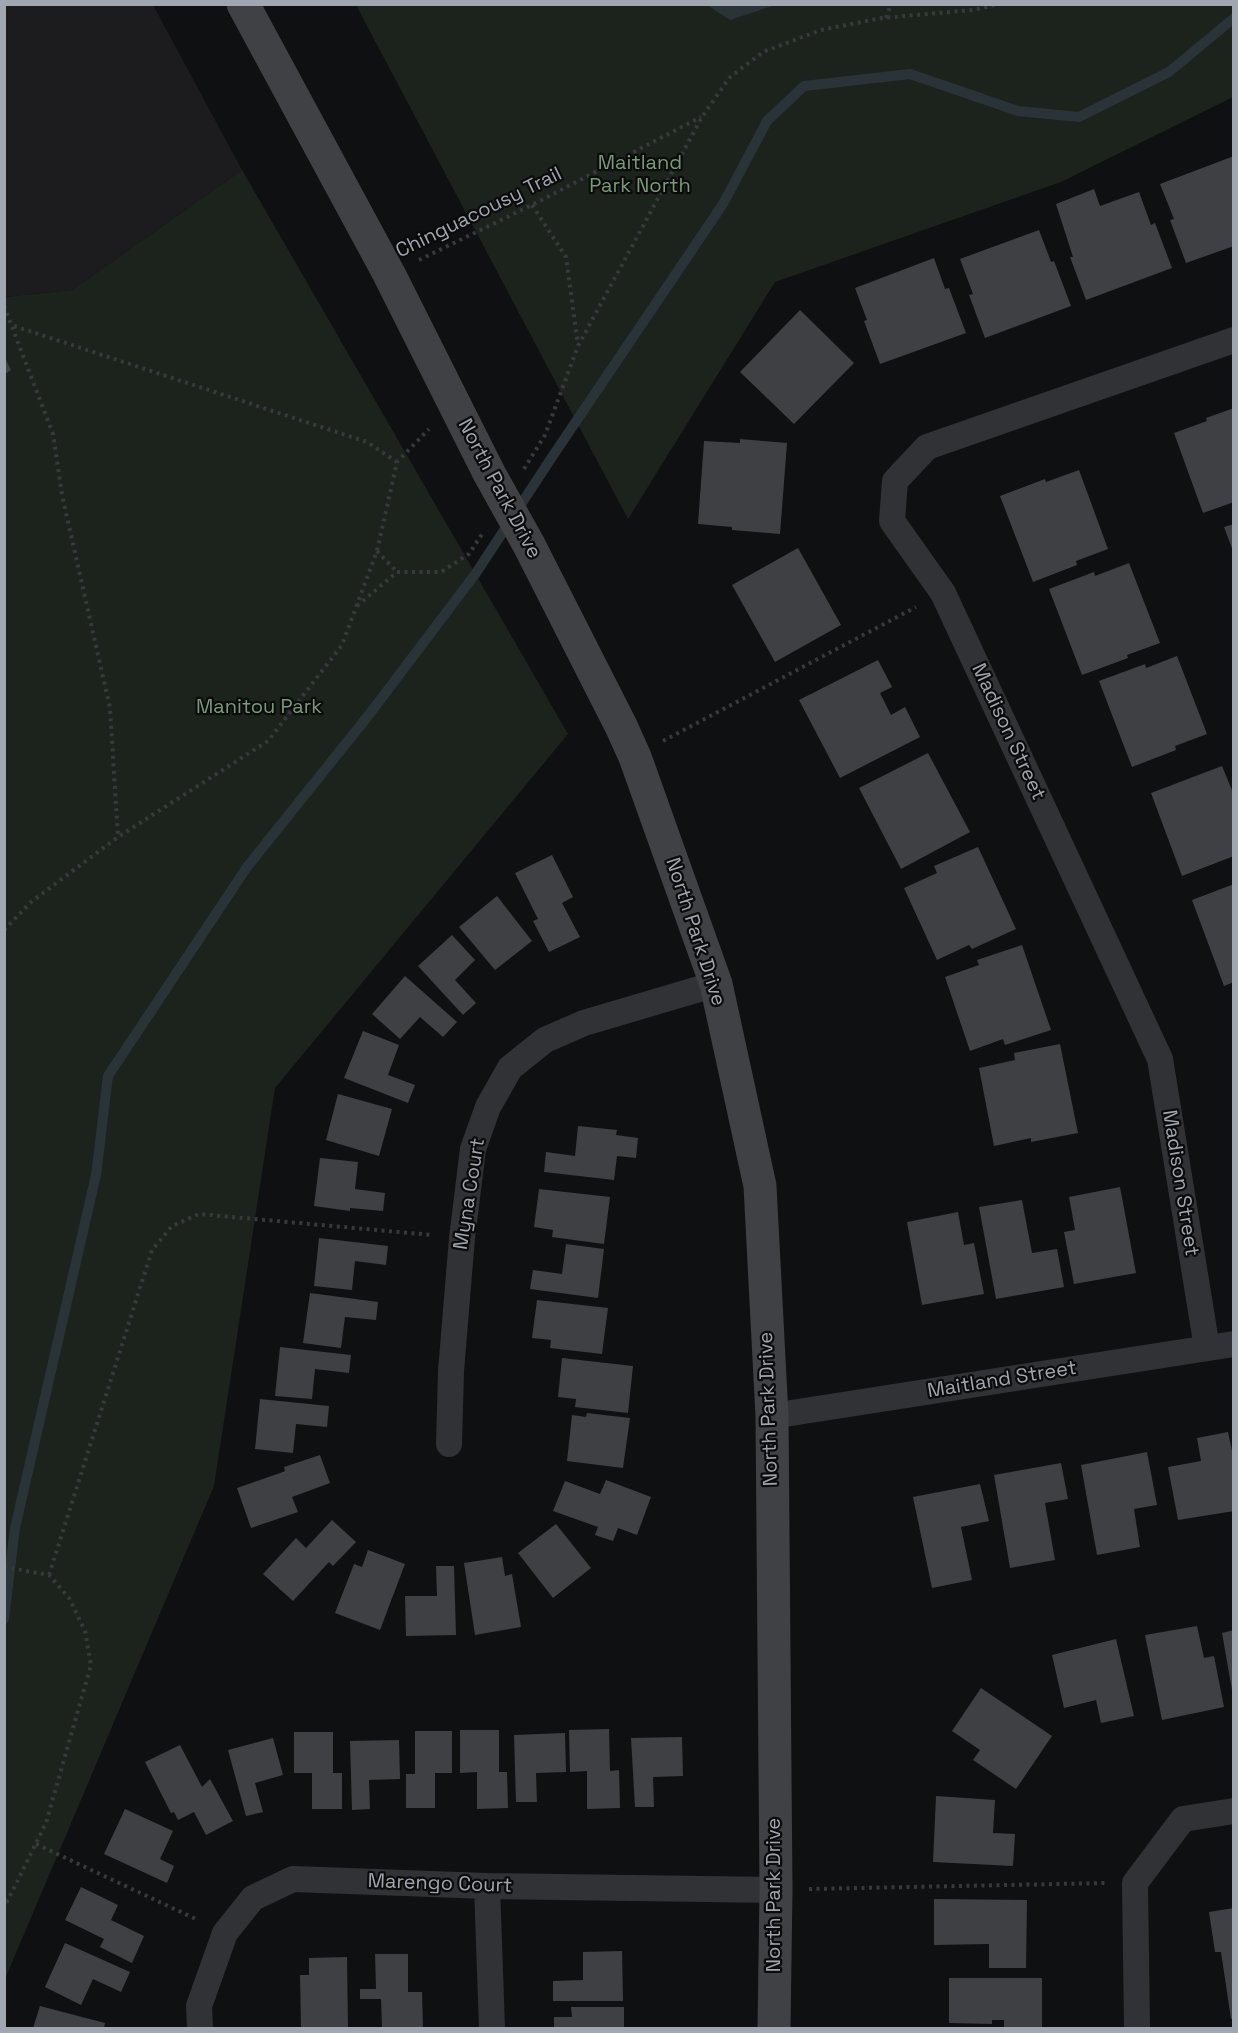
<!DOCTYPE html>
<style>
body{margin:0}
#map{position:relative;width:1238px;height:2033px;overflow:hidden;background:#0f1011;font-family:"Space Grotesk",sans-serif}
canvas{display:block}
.frame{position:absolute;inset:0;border:6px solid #a1a7b1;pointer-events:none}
</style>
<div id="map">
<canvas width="1238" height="2033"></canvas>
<div class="frame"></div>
</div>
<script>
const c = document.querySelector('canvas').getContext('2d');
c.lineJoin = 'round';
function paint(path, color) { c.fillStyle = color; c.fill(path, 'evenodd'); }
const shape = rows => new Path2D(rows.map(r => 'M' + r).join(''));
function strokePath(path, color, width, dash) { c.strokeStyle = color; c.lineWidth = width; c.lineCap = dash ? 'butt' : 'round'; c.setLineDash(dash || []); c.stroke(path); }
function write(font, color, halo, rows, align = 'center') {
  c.font = font + ' "Space Grotesk",sans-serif'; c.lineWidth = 4.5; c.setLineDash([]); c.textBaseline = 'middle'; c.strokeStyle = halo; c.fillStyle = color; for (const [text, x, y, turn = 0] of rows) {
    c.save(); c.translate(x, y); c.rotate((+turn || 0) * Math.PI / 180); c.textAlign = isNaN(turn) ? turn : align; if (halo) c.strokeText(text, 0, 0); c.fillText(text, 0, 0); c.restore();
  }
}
const built = shape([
 [5,5,153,5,242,170,72,290,5,297]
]);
const green = shape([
 [356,5,1233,5,1233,97,1061,182,775,282,628,519],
 [242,170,568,734,275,1088,214,1486,5,1979,5,297,72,290]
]);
const water = shape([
 [707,5,775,5,730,20]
]);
const stream = shape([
 [4,1619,15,1528,96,1175,108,1076,247,867,368,716,476,573,552,457,723,204,767,121,804,86,910,74,1018,111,1079,117,1169,72,1234,18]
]);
const building = shape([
 [1234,156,1234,246,1186,263,1170,220,1174,219,1160,184],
 [1094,189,1100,206,1139,192,1151,225,1155,223,1172,268,1086,300,1070,257,1073,257,1056,204],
 [1039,230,1051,262,1054,261,1071,306,985,338,969,295,973,294,960,259],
 [934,258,945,289,949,288,966,333,880,364,864,321,867,320,855,288],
 [800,310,854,363,794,424,740,372],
 [5,358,11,370,5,374],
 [1234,408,1234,502,1203,513,1174,433,1207,421,1206,418],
 [740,439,787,443,780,534,732,530,732,527,698,524,704,441,740,443],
 [1079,470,1108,549,1076,561,1077,565,1033,582,1000,496,1045,479,1046,482],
 [1234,524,1234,551,1233,551,1224,527],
 [798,548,841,625,775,662,732,585],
 [1129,563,1160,643,1127,655,1128,658,1082,675,1049,589,1094,572,1095,576],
 [1177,656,1207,734,1175,746,1176,750,1132,767,1099,681,1145,664,1146,668],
 [878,660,892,687,880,693,891,715,905,707,920,737,840,778,799,700],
 [928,753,970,832,901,869,859,788],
 [1222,766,1234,795,1234,856,1182,876,1151,793],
 [978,847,1016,929,972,949,969,945,937,960,904,888,937,873,934,866],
 [552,855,573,897,562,903,580,937,549,952,533,921,538,919,515,873],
 [1234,884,1234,982,1224,986,1192,900],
 [497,896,532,941,495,970,459,927],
 [452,935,475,960,455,980,476,1003,463,1015,418,966],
 [1022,945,1051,1030,1005,1045,1003,1039,970,1051,945,977,979,965,977,960],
 [405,976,457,1022,443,1037,420,1017,400,1039,372,1014],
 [363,1031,399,1045,388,1075,415,1085,408,1103,344,1078],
 [1060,1044,1078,1133,1031,1142,1031,1138,994,1146,979,1068,1015,1060,1014,1053],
 [338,1094,392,1109,379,1156,326,1140],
 [578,1126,617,1130,616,1135,638,1138,636,1158,617,1156,614,1180,544,1172,546,1152,575,1156],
 [320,1158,358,1162,355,1189,385,1193,383,1211,350,1208,350,1211,314,1206],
 [1120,1187,1136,1273,1074,1284,1064,1232,1075,1230,1069,1197],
 [539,1189,610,1197,604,1244,552,1237,553,1230,534,1227],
 [1022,1200,1032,1253,1057,1249,1064,1287,996,1299,979,1207],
 [958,1212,964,1245,974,1243,984,1294,922,1305,907,1222],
 [319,1238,388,1246,386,1265,355,1261,352,1290,314,1286],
 [566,1244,604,1249,598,1298,530,1289,533,1270,562,1274],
 [310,1293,378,1302,376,1320,345,1317,341,1348,303,1343],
 [537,1300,608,1308,602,1354,550,1348,551,1340,532,1338],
 [280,1347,351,1355,349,1373,315,1369,312,1399,275,1396],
 [562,1358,633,1366,628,1413,575,1407,576,1399,558,1397],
 [260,1399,329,1406,327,1427,296,1424,293,1453,255,1449],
 [587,1413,630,1418,623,1468,567,1461,572,1415,586,1417],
 [1228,1432,1234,1460,1234,1511,1178,1520,1168,1467,1201,1461,1197,1438],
 [1147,1452,1157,1505,1134,1509,1140,1547,1097,1555,1081,1465],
 [320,1455,330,1483,292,1497,298,1512,251,1528,237,1488,283,1472,285,1471,284,1467],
 [1061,1463,1068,1499,1045,1503,1055,1560,1010,1568,994,1475],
 [606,1480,651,1497,637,1535,618,1528,613,1541,595,1535,598,1527,553,1511,565,1481,600,1494],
 [980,1484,989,1521,961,1527,972,1580,932,1588,913,1497],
 [332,1520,356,1542,333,1566,329,1562,293,1601,263,1574,296,1538,306,1548],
 [556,1524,591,1568,553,1598,518,1553],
 [368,1550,405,1564,380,1630,335,1613,354,1564,362,1567],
 [502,1557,505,1576,512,1574,521,1627,475,1635,464,1563],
 [436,1566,454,1566,456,1635,406,1636,405,1596,437,1596],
 [1197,1626,1204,1658,1214,1656,1224,1707,1162,1720,1145,1635],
 [1234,1630,1234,1689,1232,1690,1222,1633],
 [1116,1639,1134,1716,1101,1723,1096,1700,1064,1708,1052,1655],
 [981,1688,1052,1736,1016,1789,973,1760,980,1750,952,1731],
 [609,1729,610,1771,619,1770,620,1808,587,1809,587,1771,570,1772,569,1730],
 [460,1730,499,1730,499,1772,507,1772,508,1808,477,1809,477,1772,460,1773],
 [415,1731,452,1731,452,1773,435,1773,435,1808,406,1808,406,1774,415,1774],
 [294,1732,333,1732,333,1773,342,1773,342,1809,312,1809,312,1773,294,1773],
 [565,1733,566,1772,536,1773,537,1802,516,1802,514,1735],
 [682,1737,683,1776,653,1777,654,1807,635,1807,631,1738],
 [273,1738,283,1775,255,1783,263,1812,246,1816,228,1750],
 [399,1740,400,1779,369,1780,370,1809,352,1810,350,1741],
 [180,1745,202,1787,210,1779,233,1821,206,1835,194,1812,178,1820,174,1812,171,1813,145,1762],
 [936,1796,995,1800,993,1833,1015,1834,1013,1866,933,1862],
 [125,1809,173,1831,160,1859,174,1866,167,1883,104,1854],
 [81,1887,118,1905,111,1920,144,1936,132,1963,100,1947,104,1939,65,1920],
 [934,1899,1027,1900,1026,1968,989,1968,989,1944,934,1945],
 [1234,1908,1234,2019,1231,2019,1221,1952,1215,1952,1209,1912],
 [65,1943,130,1972,121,1992,93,1979,81,2005,45,1987],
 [622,1951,623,2001,553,2001,553,1981,583,1980,583,1952],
 [375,1954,408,1954,408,1992,422,1992,423,2028,382,2028,381,1999,360,1999,360,1989,376,1989],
 [347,1957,348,2027,301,2028,300,1975,309,1975,309,1958],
 [949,1978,1042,1978,1042,2028,1004,2028,1004,2020,992,2020,992,2024,949,2023],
 [40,2006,105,2023,104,2028,33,2028],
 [571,2007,624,2007,624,2028,554,2028,554,2017,572,2017]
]);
const path = shape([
 [886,18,891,4],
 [532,205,566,257,578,345],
 [419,260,532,205,701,117],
 [4,306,53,434,62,495,110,708,118,837],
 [14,326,367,442,397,462],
 [524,469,545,435,578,346,702,117,729,78,763,52,821,30,882,18,973,10,999,4],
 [377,551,397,572],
 [357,606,397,572,441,572,469,554,484,531],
 [663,741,916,607],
 [4,930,31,902,118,837,268,741,342,645,377,551,397,462,429,429],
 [4,1567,49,1575,69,1598,85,1631,91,1665,46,1823,4,1908],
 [49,1575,152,1250,172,1226,199,1214,432,1235],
 [36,1844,198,1920],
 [809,1889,1107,1883]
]);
const minor = shape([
 [1207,1348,1160,1059,943,593,892,521,895,481,927,447,1234,340],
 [772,1416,1234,1344],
 [449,1444,451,1371,462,1238,473,1149,488,1107,510,1068,545,1040,584,1023,716,984],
 [487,1886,492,2028],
 [200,2028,199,2006,225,1933,253,1898,293,1879,487,1886,776,1890],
 [1137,2028,1135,1883,1183,1819,1234,1811]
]);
const secondary = shape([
 [243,4,389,274,489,473,529,545,621,726,635,757,716,984,760,1186,772,1416,776,1890,774,2028]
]);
const parkNames = [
 ["Maitland",640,164],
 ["Park North",640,187],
 ["Manitou Park",259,708]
];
const streetNames = [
 ["Chinguacousy Trail",479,213,-26],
 ["North Park Drive",499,489,62],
 ["Madison Street",1008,732,65],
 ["North Park Drive",695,932,72],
 ["Madison Street",1180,1183,81],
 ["Myna Court",470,1194,-81],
 ["Maitland Street",1002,1380,-9],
 ["North Park Drive",769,1409,-92],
 ["Marengo Court",440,1884,2],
 ["North Park Drive",775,1895,-90]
];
paint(built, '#1c1c1e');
paint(green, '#1c231c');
paint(water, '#2a3338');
strokePath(stream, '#2a3338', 10);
paint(building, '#3e4044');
strokePath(path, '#37393c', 4, [3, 4.5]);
strokePath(minor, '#313235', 26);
strokePath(secondary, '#3f4145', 33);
write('20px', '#7a9b79', '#0b0b0c', parkNames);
write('20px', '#a1a7b1', '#0b0b0c', streetNames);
</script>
